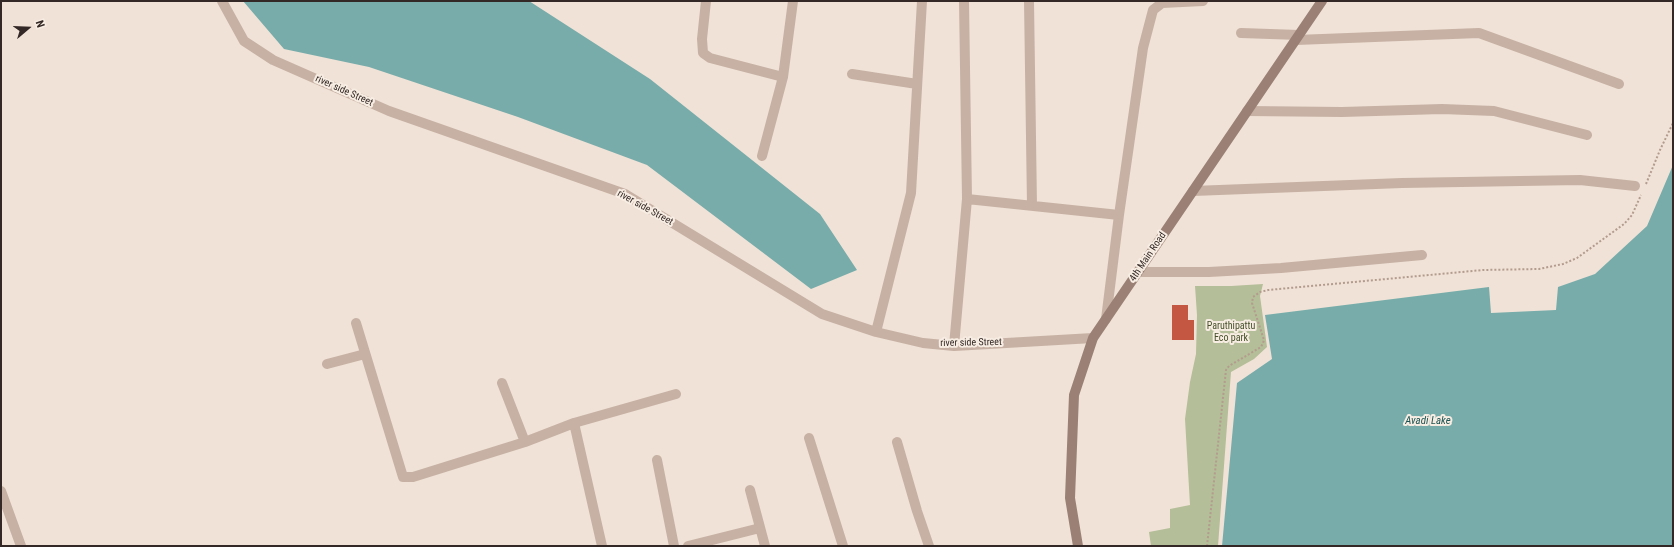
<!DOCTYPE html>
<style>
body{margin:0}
#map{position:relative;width:1674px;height:547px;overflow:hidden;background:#f0e2d7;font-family:"Roboto Condensed",sans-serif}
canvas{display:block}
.frame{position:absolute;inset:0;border:2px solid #332825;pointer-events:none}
.north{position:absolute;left:8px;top:8px;width:40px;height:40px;-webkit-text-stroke:3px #f8ede3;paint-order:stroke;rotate:71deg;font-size:11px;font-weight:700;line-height:16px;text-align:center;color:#332825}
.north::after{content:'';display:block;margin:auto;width:14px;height:18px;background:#332825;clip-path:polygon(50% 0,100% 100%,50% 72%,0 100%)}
</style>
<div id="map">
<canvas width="1674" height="547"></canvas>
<div class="frame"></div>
<div class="north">N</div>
</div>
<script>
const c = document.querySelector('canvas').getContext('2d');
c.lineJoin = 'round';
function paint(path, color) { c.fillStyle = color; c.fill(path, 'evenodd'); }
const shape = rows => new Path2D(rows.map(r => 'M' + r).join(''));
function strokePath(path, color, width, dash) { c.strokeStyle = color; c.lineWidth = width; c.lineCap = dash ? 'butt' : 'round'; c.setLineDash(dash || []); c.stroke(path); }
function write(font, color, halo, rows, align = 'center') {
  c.font = font + ' "Roboto Condensed",sans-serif'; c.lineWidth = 4; c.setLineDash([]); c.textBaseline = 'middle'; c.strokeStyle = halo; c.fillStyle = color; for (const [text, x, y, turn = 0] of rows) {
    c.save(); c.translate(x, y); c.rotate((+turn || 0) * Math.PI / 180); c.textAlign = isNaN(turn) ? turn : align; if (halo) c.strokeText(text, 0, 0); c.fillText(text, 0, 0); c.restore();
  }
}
const green = shape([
 [1263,284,1260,296,1267,347,1254,359,1231,372,1218,546,1151,546,1149,532,1170,528,1170,509,1190,505,1185,419,1190,382,1196,354,1197,315,1195,286,1231,286]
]);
const water = shape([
 [243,1,529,1,650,79,820,214,857,270,811,289,647,165,518,117,369,67,284,49],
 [1673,165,1673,546,1222,546,1237,383,1272,359,1265,315,1489,287,1491,313,1556,310,1558,287,1595,274,1647,226]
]);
const building = shape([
 [1172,305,1188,305,1188,320,1194,320,1194,340,1172,340]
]);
const path = shape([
 [1646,184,1660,150,1673,123],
 [1207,546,1226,370,1229,366,1261,347,1263,343,1264,340,1252,303,1253,297,1260,292,1268,290,1483,270,1539,269,1563,264,1577,258,1624,224,1632,215,1641,195]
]);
const street = shape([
 [222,1,244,41,273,60,389,111,625,194,822,314,876,332,923,343,954,346,1093,338],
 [706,1,702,39,703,53,710,58,783,77],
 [1029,1,1032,206],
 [1241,33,1299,35],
 [1296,40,1479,33,1619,84],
 [852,74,917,84],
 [1247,111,1342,112,1442,109,1494,111,1587,135],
 [762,156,783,77,793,1],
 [1193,191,1402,183,1580,180,1635,186],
 [967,199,1119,215],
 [1138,272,1209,272,1281,268,1422,255],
 [1106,319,1119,215,1143,48,1153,10,1162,3,1203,1],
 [356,323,403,477,413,477,525,442,574,423,676,394],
 [876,332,911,193,922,1],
 [954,346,967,199,964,1],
 [327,364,365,354],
 [502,383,525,442],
 [574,423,602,546],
 [809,438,843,546],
 [897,442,917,511,929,546],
 [657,460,674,546],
 [750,490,765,546],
 [1,491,21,546],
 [688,546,760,528]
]);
const secondary = shape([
 [1078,546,1070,498,1074,395,1093,338,1322,1]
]);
const streetNames = [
 ["river side Street",344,91,24],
 ["river side Street",645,208,29],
 ["4th Main Road",1148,257,-56],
 ["river side Street",971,343,-1]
];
const parkNames = [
 ["Paruthipattu",1231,326],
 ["Eco park",1231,338]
];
const waterNames = [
 ["Avadi Lake",1428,421]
];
paint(green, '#b4be98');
paint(water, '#77acaa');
paint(building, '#c35742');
strokePath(path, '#b39b8e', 2, [2, 2]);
strokePath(street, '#c7b1a4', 10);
strokePath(secondary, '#9b8075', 10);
write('10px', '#332825', '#f8ede3', streetNames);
write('10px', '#45502a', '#f8ede3', parkNames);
write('italic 11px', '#1c5352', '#f8ede3', waterNames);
</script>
